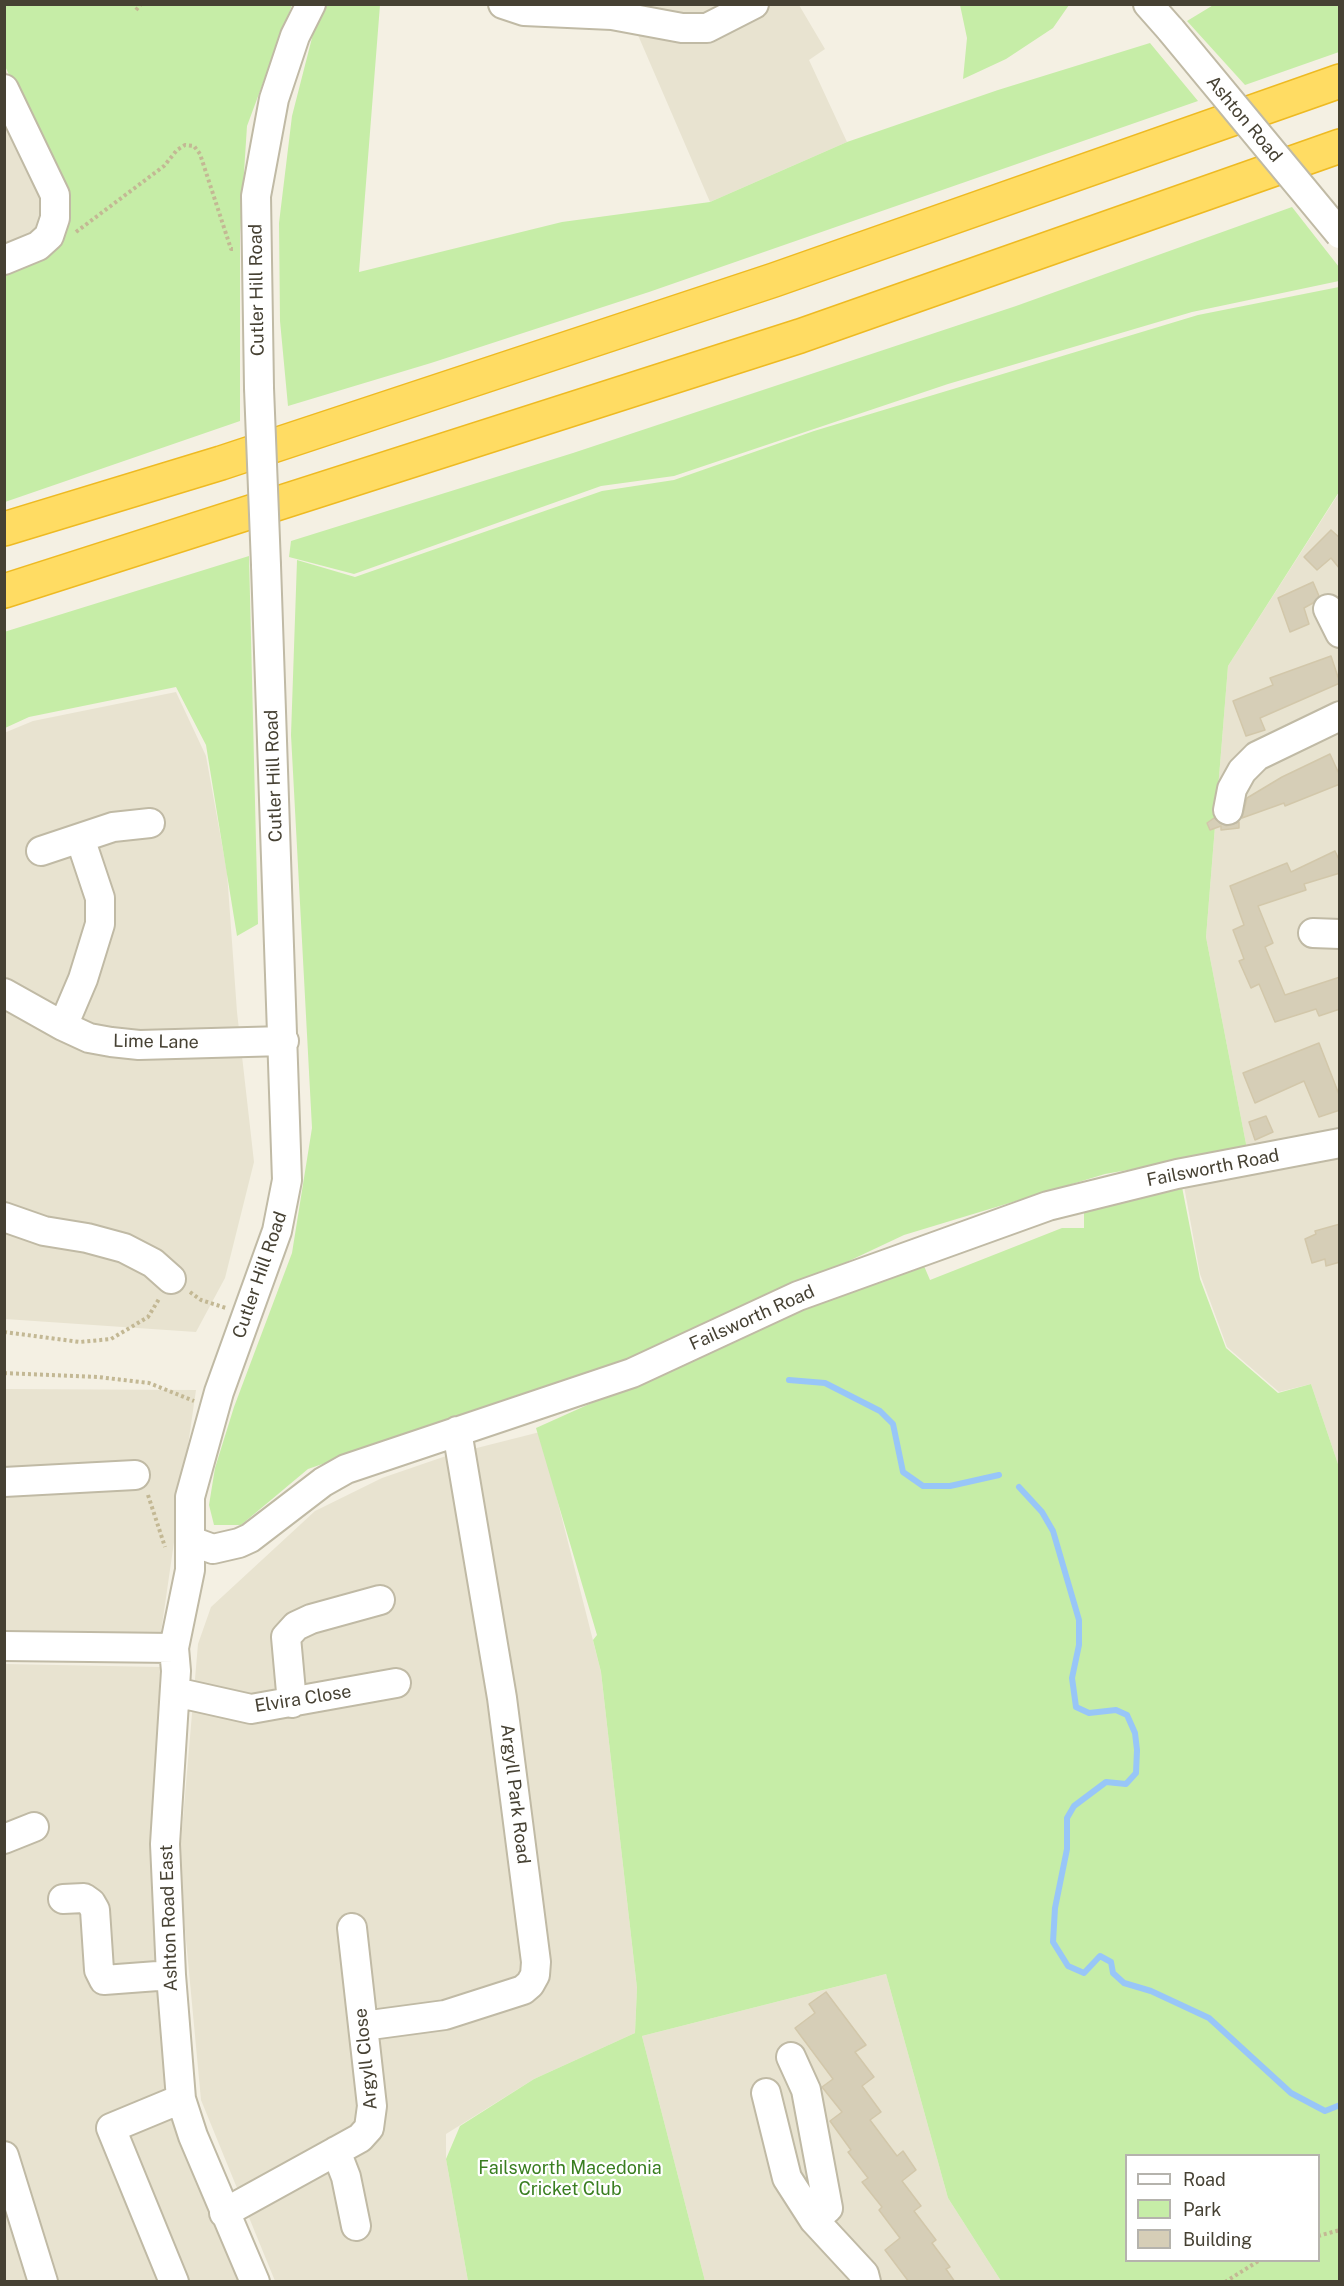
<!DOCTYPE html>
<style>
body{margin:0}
#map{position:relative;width:1344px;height:2286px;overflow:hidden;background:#f4f0e3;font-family:"Public Sans",sans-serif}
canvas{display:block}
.frame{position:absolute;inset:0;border:6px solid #464133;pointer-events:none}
.legend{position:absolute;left:1125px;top:2154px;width:195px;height:108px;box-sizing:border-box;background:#fff;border:2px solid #b5b3ad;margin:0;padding:8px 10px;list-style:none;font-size:18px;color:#464133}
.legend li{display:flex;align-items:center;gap:12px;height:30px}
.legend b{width:30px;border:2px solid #b5b3ad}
</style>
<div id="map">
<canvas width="1344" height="2286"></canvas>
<div class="frame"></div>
<ul class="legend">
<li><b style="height:8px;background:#fff"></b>Road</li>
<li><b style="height:16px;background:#c6eda7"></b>Park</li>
<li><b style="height:16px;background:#d6ceb7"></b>Building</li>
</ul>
</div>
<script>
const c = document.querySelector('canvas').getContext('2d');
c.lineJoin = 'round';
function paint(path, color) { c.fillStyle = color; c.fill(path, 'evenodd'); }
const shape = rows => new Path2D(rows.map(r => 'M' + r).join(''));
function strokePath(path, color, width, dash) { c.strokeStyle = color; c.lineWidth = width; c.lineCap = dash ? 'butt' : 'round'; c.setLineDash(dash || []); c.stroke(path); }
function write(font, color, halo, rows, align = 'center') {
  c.font = font + ' "Public Sans",sans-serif'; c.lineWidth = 4.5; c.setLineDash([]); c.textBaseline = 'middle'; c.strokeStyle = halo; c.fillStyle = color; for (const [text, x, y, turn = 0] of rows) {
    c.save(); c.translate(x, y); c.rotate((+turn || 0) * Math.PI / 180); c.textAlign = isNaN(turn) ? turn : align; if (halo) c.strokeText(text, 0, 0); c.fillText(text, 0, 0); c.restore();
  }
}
const residential = shape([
 [625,5,799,5,825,49,809,60,847,142,710,202],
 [4,66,62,192,64,224,4,272],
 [1339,493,1339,1128,1247,1149,1206,937,1228,666],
 [176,692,206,756,227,872,237,1012,254,1162,225,1278,196,1332,5,1319,4,733,33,721],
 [1339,1159,1339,1467,1311,1384,1279,1392,1227,1347,1200,1274,1184,1186],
 [5,1389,196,1390,160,1639,5,1633],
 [540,1432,601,1672,637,1988,635,2033,534,2079,446,2134,446,2159,468,2281,275,2281,201,2100,179,1865,198,1644,211,1607,315,1511,382,1478,449,1455],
 [5,1664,160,1667,154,1861,173,2110,245,2281,5,2282],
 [886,1974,948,2198,1001,2281,705,2281,642,2036]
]);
const green = shape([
 [1215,4,1339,5,1339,52,1245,85,1187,21],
 [4,5,292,5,247,126,240,234,240,421,5,502,5,272,48,252,62,192,5,66],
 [325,5,380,5,359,272,562,222,710,202,847,142,998,90,1150,43,1198,101,649,292,431,363,288,406,280,321,279,223,292,116,313,34],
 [960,5,960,4,1069,5,1053,28,1006,59,963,79,967,38],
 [1292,207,1339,267,1339,281,1192,312,948,384,674,476,601,486,354,574,289,557,291,541,573,453,1016,306],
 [1339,287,1339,492,1228,666,1206,937,1247,1149,1105,1174,904,1235,681,1340,308,1469,241,1525,214,1525,209,1505,215,1468,234,1407,292,1253,312,1128,291,735,297,560,355,577,602,491,674,480,814,431,1198,315],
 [249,556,258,924,237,936,206,745,176,687,29,717,5,728,4,632],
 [1182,1187,1200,1279,1226,1348,1278,1393,1311,1384,1339,1467,1339,2281,1001,2281,948,2198,886,1974,642,2036,705,2281,468,2281,446,2159,460,2126,534,2079,635,2033,637,1988,601,1672,593,1640,597,1635,536,1428,783,1317,924,1266,930,1280,1062,1228,1084,1228,1084,1208],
 [1126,2156,1318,2156,1318,2260,1126,2260]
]);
const stream = shape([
 [789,1380,825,1383,880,1411,893,1424,903,1472,923,1486,950,1486,999,1475],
 [1019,1487,1042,1512,1053,1531,1079,1620,1079,1645,1072,1678,1076,1707,1089,1713,1116,1710,1127,1715,1135,1733,1137,1750,1136,1773,1126,1784,1106,1782,1074,1806,1067,1818,1067,1849,1055,1908,1053,1942,1068,1966,1084,1973,1100,1956,1111,1962,1113,1973,1124,1983,1151,1991,1209,2018,1291,2093,1325,2111,1340,2105]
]);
const building = shape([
 [1331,530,1340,538,1340,569,1331,558,1317,570,1304,557,1331,530],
 [1313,582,1319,596,1313,603,1304,608,1309,624,1290,632,1278,598,1313,582],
 [1331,656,1340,683,1260,718,1265,730,1246,736,1233,701,1273,685,1270,678,1331,656],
 [1330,754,1340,776,1340,784,1285,806,1284,803,1242,818,1247,798,1282,777,1330,754],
 [1214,818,1226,826,1239,822,1239,828,1221,830,1221,826,1210,830,1207,823,1214,818],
 [1335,851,1340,862,1340,873,1304,884,1306,890,1258,906,1273,943,1265,947,1285,995,1340,977,1340,1009,1319,1016,1316,1009,1275,1022,1259,984,1251,988,1239,961,1244,959,1233,930,1244,925,1230,886,1287,863,1291,872,1335,851],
 [1319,1043,1340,1097,1340,1110,1319,1117,1304,1081,1255,1103,1243,1073,1319,1043],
 [1266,1116,1273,1132,1255,1140,1249,1122,1266,1116],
 [1340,1224,1340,1262,1326,1266,1325,1259,1312,1263,1305,1239,1316,1234,1315,1231,1340,1224],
 [826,1992,866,2045,855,2052,874,2077,862,2086,881,2112,870,2120,897,2156,903,2151,916,2170,902,2181,921,2206,914,2211,936,2240,932,2243,950,2267,946,2269,955,2282,909,2282,885,2250,900,2238,879,2210,882,2207,862,2182,868,2178,848,2152,851,2150,830,2121,842,2112,822,2087,833,2079,795,2028,815,2013,809,2004,826,1992]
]);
const path = shape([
 [136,10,141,4],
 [76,232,164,166,177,150,185,145,194,146,200,154,231,249,234,249],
 [190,1292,201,1300,226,1308],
 [4,1332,80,1342,111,1339,148,1317,159,1299],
 [4,1373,98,1377,149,1383,194,1401],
 [148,1495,165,1547],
 [1318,2236,1340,2230],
 [1225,2282,1260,2260]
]);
const minor = shape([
 [503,4,524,11,612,15,682,28,707,28,754,4],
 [1148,4,1171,30],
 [4,89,55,195,55,218,49,236,38,246,4,260],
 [259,388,256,196,274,99,295,36,311,4],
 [1328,609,1340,633],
 [1228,810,1232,789,1242,771,1257,756,1340,716],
 [41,851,80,838],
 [1313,933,1340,934],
 [4,993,63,1026,89,1038,111,1042,139,1045,284,1041],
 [63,1026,83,979,100,924,100,898,80,838,113,827,150,823],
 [4,1217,44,1231,87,1238,124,1248,153,1263,171,1279],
 [4,1482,135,1475],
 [191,1541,213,1549,239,1543,250,1538,323,1482,346,1469,632,1373,798,1296,1048,1206,1177,1174,1340,1143],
 [4,1646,174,1648],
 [175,1692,251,1709,396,1683],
 [292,1703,286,1637,296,1626,311,1619,380,1600],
 [4,1839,34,1827],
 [63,1899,84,1898,91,1903,95,1910,99,1970,104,1980,171,1975],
 [363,2026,445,2015,523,1990,530,1984,535,1975,536,1962,502,1698,457,1431],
 [791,2057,806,2090,828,2208,814,2220],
 [766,2093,787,2178,814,2220,864,2274,866,2282],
 [336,2151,346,2177,356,2226],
 [4,2156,43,2282],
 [224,2213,360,2138,369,2128,372,2106,352,1928],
 [174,2282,111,2128,181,2099],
 [255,2282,193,2136,181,2099,171,1975,165,1844,176,1671,174,1648,190,1570,190,1497,219,1392,277,1231,287,1180,266,565]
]);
const highway = shape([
 [4,529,221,463,774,280,1340,81],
 [4,591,800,336,1340,146]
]);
const minorBridge = shape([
 [1171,30,1340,234],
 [259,388,266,565]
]);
const streetNames = [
 ["Ashton Road",1244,119,50],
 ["Cutler Hill Road",257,290,-91],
 ["Cutler Hill Road",274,776,-92],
 ["Lime Lane",156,1042,1],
 ["Failsworth Road",1213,1168,-11],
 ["Cutler Hill Road",260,1275,-71],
 ["Failsworth Road",752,1318,-24],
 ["Elvira Close",303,1699,-9],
 ["Argyll Park Road",515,1794,83],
 ["Ashton Road East",169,1918,-92],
 ["Argyll Close",366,2059,-96]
];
const parkNames = [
 ["Failsworth Macedonia",570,2168],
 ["Cricket Club",570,2189]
];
paint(residential, '#e8e3d0');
paint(green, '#c6eda7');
strokePath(stream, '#98c6f8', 6);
paint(building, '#d6ceb7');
strokePath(building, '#d2c7aa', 1.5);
strokePath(minor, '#c0baa5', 32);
strokePath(highway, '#eeba22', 36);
strokePath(path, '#c3b894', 4, [3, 3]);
strokePath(minor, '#fff', 28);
strokePath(highway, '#ffdc63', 33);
strokePath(minorBridge, '#c0baa5', 32, []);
strokePath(minorBridge, '#fff', 28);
write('18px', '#464133', '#fff', streetNames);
write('18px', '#397e20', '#fff', parkNames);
</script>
